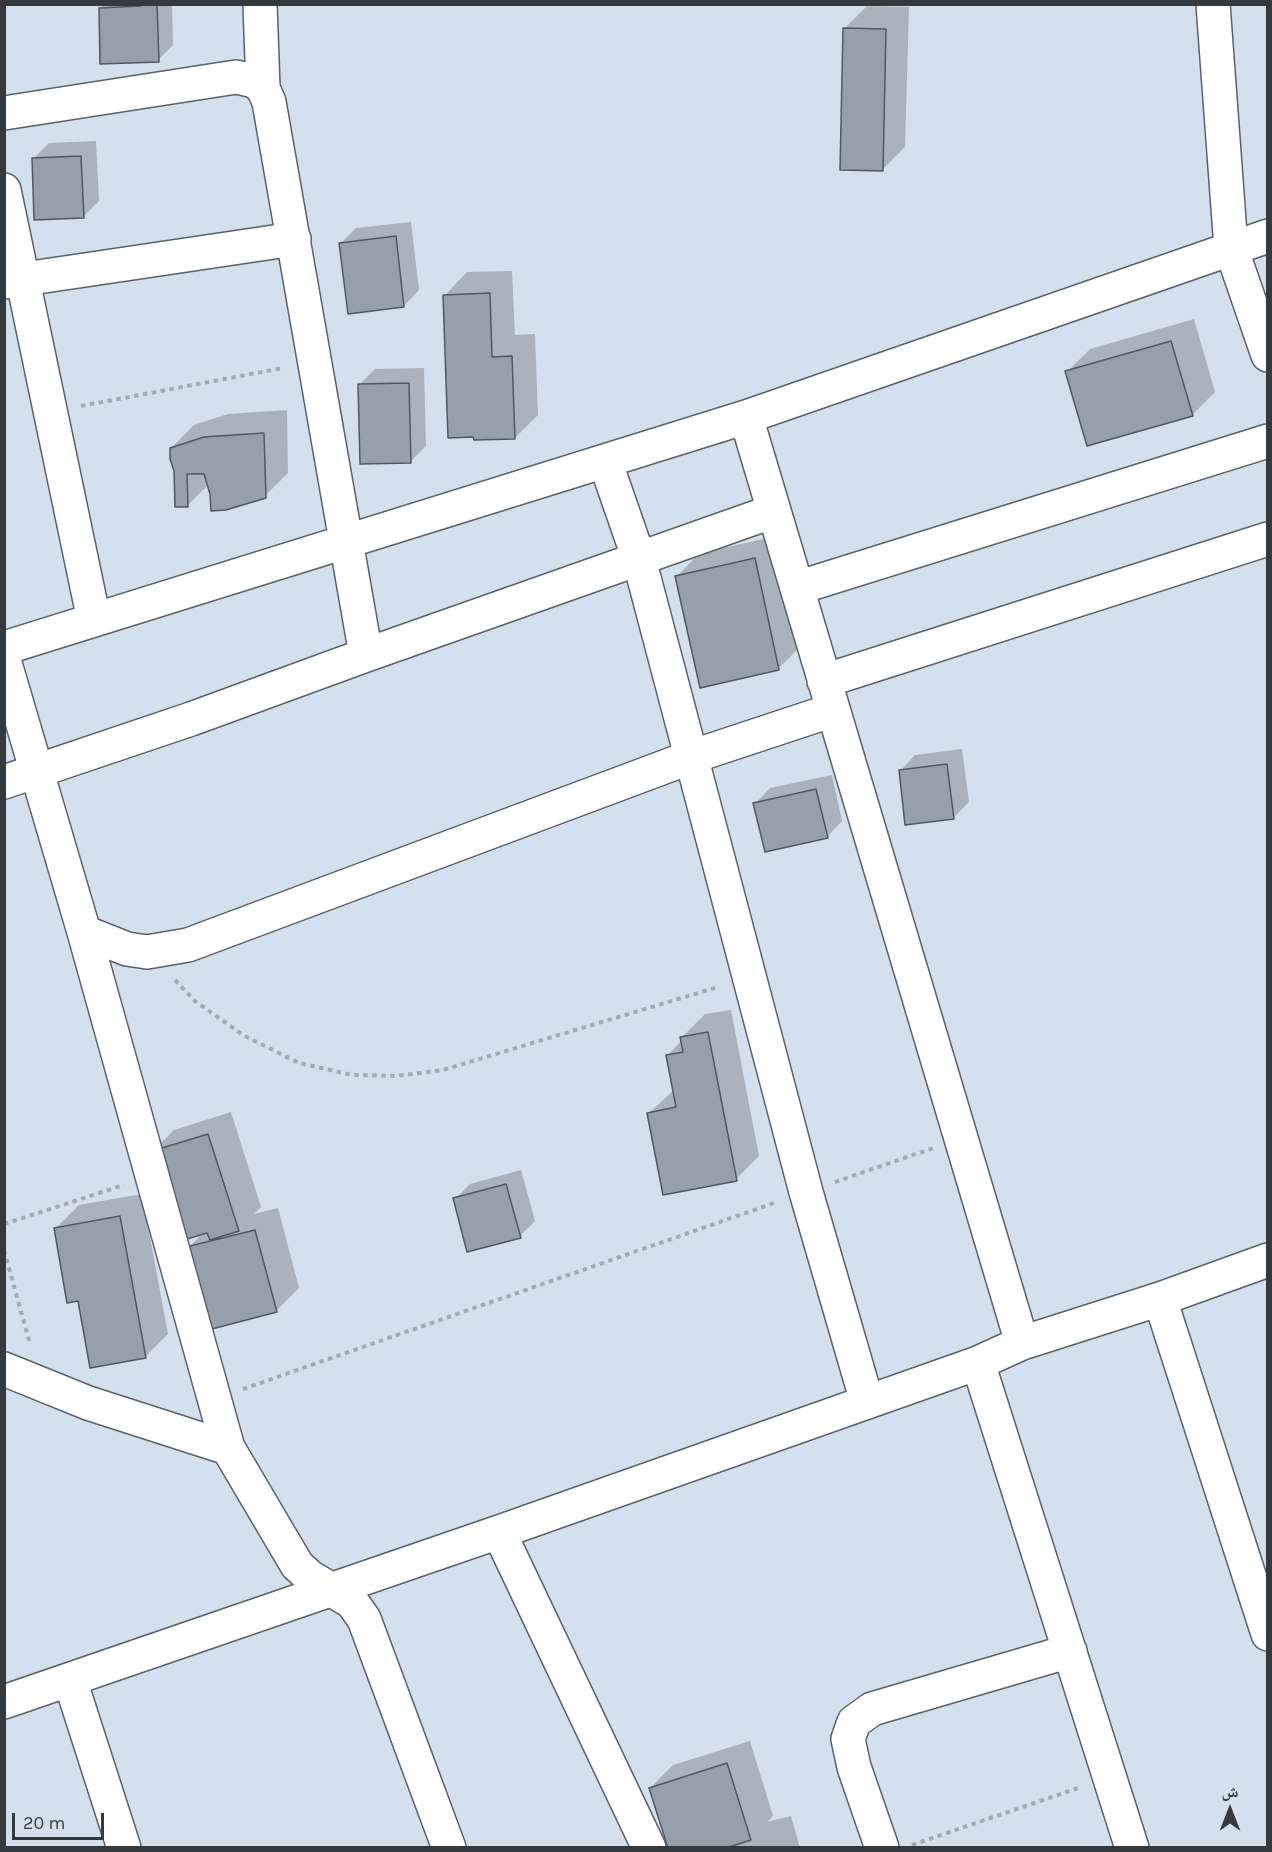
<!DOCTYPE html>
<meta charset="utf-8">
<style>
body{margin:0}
#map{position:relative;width:1272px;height:1852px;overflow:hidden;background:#d3e0ed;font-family:Karla,"Noto Naskh Arabic",sans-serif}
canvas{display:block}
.frame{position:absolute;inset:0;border:6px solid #34393e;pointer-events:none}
.north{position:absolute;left:1200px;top:1780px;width:60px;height:60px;-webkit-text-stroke:4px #d3e0ed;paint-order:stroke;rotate:0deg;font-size:16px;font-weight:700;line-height:24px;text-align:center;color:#34393e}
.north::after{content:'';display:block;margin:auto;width:21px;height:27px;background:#34393e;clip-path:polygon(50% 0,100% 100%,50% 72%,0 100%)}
.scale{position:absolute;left:12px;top:1813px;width:92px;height:27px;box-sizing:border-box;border:3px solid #34393e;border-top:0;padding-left:8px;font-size:18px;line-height:21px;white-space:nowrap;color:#34393e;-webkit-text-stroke:4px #d3e0ed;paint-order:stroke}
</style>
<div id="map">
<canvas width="1272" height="1852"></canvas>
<div class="frame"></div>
<div class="north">ش</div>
<div class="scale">20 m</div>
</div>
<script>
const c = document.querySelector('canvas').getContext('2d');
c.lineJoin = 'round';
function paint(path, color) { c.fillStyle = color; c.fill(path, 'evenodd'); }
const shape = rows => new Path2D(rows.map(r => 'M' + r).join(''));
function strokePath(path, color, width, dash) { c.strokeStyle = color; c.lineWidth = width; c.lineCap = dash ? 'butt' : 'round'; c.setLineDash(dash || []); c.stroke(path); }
const shadow = shape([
 [104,4,172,4,173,45,158,60,100,9],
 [867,6,909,7,905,147,882,170,844,29],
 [96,141,99,201,83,217,33,159,49,143],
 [411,222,419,290,404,306,341,243,356,228],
 [512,271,515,335,535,334,538,415,515,438,445,295,467,272],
 [1194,319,1215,392,1192,415,1067,372,1090,349],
 [424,368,426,446,411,461,360,384,375,369],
 [287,410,288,473,265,496,209,484,188,505,175,470,171,448,194,425,228,414],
 [777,536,801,646,778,669,677,576,700,553],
 [962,749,969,802,954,817,900,771,915,755],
 [832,775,842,821,827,837,755,804,770,788],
 [731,1010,759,1156,736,1179,648,1114,674,1090,667,1056,682,1040,682,1037,705,1014],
 [231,1112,261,1207,254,1214,278,1208,299,1288,276,1311,188,1248,203,1233,151,1153,174,1130],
 [521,1170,535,1221,520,1236,455,1199,470,1184],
 [142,1194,168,1334,145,1357,56,1228,79,1205],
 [750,1741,773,1816,767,1822,791,1816,800,1848,669,1848,650,1788,673,1765]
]);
const building = shape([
 [141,4,157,4,159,62,100,64,99,8,141,6,141,4],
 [843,28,886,29,883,171,840,170,843,28],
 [81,156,84,218,34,220,32,158,81,156],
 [396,236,404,307,348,314,339,243,396,236],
 [490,293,492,357,512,356,515,439,474,440,473,437,448,438,443,295,490,293],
 [1171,341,1193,416,1087,446,1065,371,1171,341],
 [409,383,411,463,360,464,358,384,409,383],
 [264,433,266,498,226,510,211,511,210,494,204,474,187,474,188,507,175,507,174,471,170,459,170,448,204,437,264,433],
 [755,558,779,670,700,688,675,576,755,558],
 [947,764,954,819,905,825,899,770,947,764],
 [816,789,828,838,765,852,753,803,816,789],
 [708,1032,737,1181,663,1195,647,1113,676,1107,666,1055,683,1052,680,1037,708,1032],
 [208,1134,239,1231,210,1240,207,1233,177,1242,149,1152,208,1134],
 [506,1184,521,1238,467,1252,453,1198,506,1184],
 [120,1216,146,1358,90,1368,78,1301,67,1303,54,1228,120,1216],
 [255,1230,277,1312,208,1330,186,1247,255,1230],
 [727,1763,751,1840,726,1848,668,1848,649,1788,727,1763]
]);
const path = shape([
 [81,406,283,368],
 [175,980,195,1001,243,1035,299,1063,352,1075,396,1076,443,1070,718,987],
 [835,1182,933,1148],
 [4,1224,124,1185],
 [4,1250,30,1344],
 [243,1389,777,1202],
 [912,1845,1081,1787]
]);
const minor = shape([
 [260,4,263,88],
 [1213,4,1231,248,1268,355],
 [4,113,236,77,254,81,263,88,269,102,366,655],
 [4,190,94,620],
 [4,282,294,239],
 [746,417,1022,1343],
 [605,461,639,559,806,1192,867,1402],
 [797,588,1268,441],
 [4,648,746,417,1268,236],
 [4,660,84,932,228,1448,297,1565,310,1577,352,1602,364,1619,449,1848],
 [824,681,1268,539],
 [4,782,191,719,366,655,774,511],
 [84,932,127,949,147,952,188,945,691,757,833,710],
 [1160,1299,1268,1634],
 [978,1363,1132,1848],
 [4,1369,88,1403,228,1448],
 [499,1532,649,1848],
 [70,1680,124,1848],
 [4,1702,499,1532,978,1363,1022,1343,1160,1299,1268,1260],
 [882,1848,854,1767,848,1739,854,1722,872,1709,1070,1651]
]);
paint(shadow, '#0003');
paint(building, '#94a1ac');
strokePath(building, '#4e5964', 1.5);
strokePath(minor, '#57626d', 36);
strokePath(path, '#a2acb7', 4, [4.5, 4.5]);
strokePath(minor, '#fff', 33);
</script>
